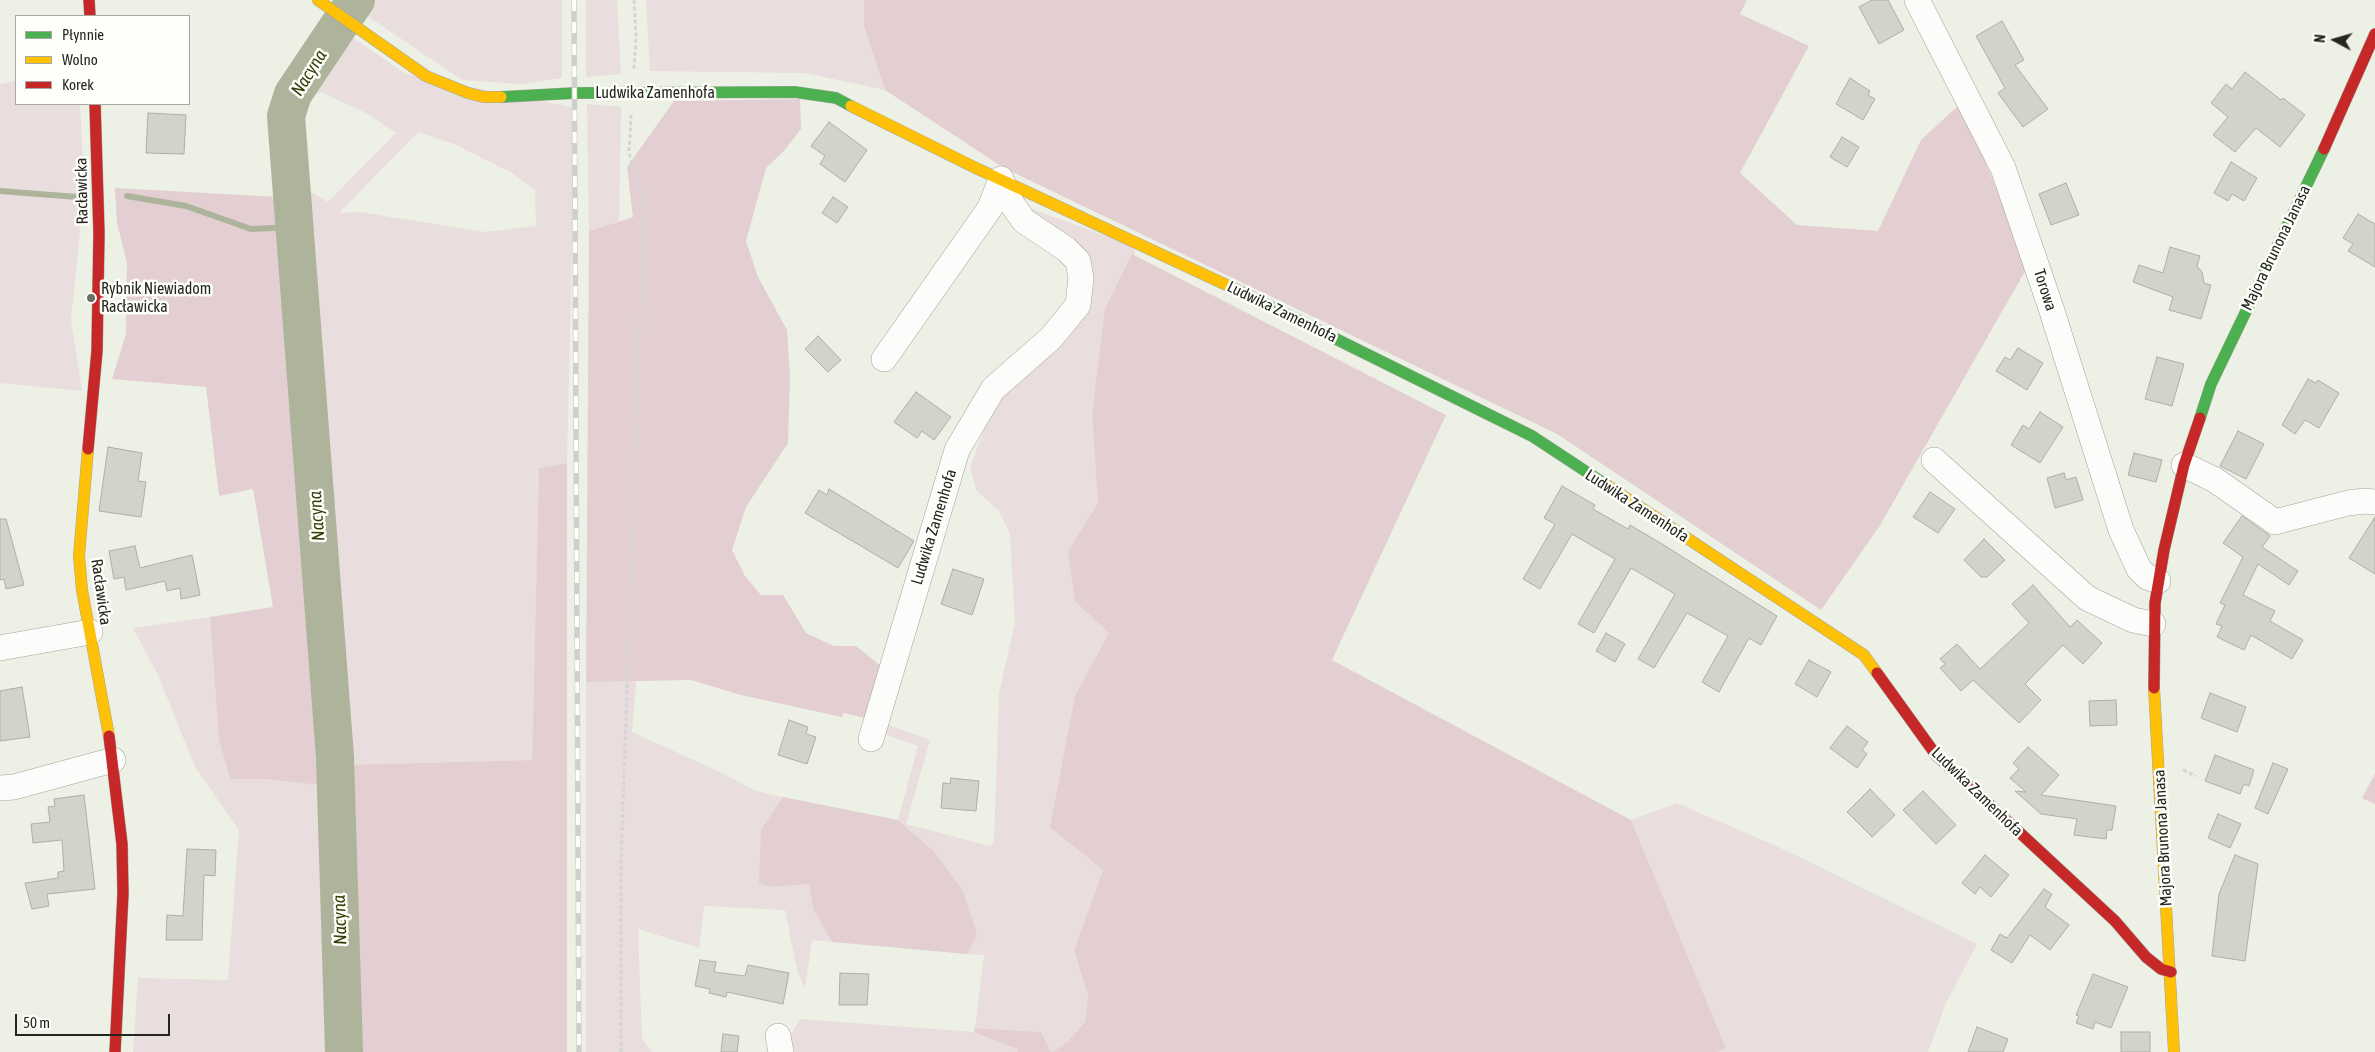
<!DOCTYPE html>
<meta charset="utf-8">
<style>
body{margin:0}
#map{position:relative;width:2375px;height:1052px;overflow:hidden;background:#edf0e5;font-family:"Asap Condensed",sans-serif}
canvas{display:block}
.legend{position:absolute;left:15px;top:15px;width:175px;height:90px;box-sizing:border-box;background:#fefffb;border:1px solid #a7a8a3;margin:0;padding:6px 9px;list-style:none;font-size:15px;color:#24261f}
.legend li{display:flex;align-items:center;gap:10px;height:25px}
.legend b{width:25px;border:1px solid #a7a8a3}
.north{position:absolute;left:2310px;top:15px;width:50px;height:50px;-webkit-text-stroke:4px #fefffb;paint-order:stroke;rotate:276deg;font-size:14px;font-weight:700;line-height:20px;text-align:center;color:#24261f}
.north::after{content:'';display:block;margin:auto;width:18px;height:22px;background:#24261f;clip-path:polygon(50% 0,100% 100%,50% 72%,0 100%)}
.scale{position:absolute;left:15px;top:1014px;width:155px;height:22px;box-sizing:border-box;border:2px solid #24261f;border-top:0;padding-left:6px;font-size:15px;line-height:18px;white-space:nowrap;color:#24261f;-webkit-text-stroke:4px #fefffb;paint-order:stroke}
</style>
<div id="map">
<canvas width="2375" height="1052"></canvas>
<ul class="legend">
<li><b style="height:6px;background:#4caf50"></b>Płynnie</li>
<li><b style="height:6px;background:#ffc107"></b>Wolno</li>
<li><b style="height:6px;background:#c62828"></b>Korek</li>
</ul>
<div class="north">N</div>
<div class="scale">50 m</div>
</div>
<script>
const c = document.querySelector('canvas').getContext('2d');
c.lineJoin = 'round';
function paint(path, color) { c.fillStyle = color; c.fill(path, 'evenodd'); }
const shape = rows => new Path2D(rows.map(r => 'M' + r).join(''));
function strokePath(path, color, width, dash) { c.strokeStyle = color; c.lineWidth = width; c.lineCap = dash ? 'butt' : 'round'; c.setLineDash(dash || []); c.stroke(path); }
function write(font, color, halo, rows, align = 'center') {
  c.font = font + ' "Asap Condensed",sans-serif'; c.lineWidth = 5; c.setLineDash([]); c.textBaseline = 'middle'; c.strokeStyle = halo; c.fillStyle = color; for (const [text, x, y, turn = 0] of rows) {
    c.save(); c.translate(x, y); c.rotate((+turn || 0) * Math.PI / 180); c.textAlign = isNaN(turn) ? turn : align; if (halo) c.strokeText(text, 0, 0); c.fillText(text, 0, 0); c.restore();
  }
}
const green = shape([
 [373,0,562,0,562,78,522,84,462,80,363,13],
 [586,0,617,0,621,74,586,77],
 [646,0,864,0,864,26,885,90,805,73,650,71],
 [343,31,406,74,575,108,567,463,539,468,532,760,340,765,327,564,300,244,295,204,291,112,305,102,299,117,302,187,328,202,396,133,368,114,321,92,293,105],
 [418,132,454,144,512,173,535,190,536,226,485,232,359,212,339,213],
 [16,81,16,104,80,104,84,192,71,320,82,391,0,383,0,84],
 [587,104,621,107,619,221,589,231],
 [1021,205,1136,247,1092,415,1098,503,1068,551,1076,601,1110,633,1103,870,1074,950,1088,995,1085,1022,1068,1041,1053,1052,1051,1052,1041,1032,975,1028,984,955,967,954,962,889,934,851,898,820,918,746,881,733,883,723,930,740,906,824,990,846,994,843,999,693,1015,623,1010,534,999,511,976,490,970,467,999,390,1092,274],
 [210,617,219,739,230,779,265,779,328,786,338,1052,133,1052,138,978,228,980,239,830,195,767,158,675,133,628],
 [636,681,632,732,720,772,756,791,783,797,761,829,771,887,809,884,813,909,832,942,812,940,805,988,797,970,785,910,704,906,699,948,638,929,642,1039,652,1052,586,1052,586,682],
 [1677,803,1787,851,1977,944,1946,1003,1928,1052,1717,1052,1726,1048,1631,820],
 [800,1019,974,1032,1017,1049,1018,1052,791,1052,788,1039]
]);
const forest = shape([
 [864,0,1747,0,1740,14,1809,46,1740,173,1797,225,1878,231,1921,140,1961,103,2028,266,1879,527,1821,610,1557,434,1004,168,885,90,864,26],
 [800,99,801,129,783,152,766,168,746,241,758,277,787,330,790,377,788,443,746,507,732,550,745,576,761,595,783,595,806,633,834,646,856,646,881,666,865,718,844,713,842,717,741,695,691,680,586,682,589,231,633,217,627,167,674,101],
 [115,188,280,197,287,234,328,786,265,779,230,779,219,740,210,617,273,607,253,489,219,496,206,387,112,379,126,334,127,263,117,223],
 [1132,254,1446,415,1332,660,1631,820,1726,1048,1717,1052,1053,1052,1068,1041,1085,1022,1088,995,1074,950,1103,870,1050,827,1075,696,1109,633,1075,601,1068,551,1098,503,1092,415,1105,309],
 [567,463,567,1052,349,1052,340,765,532,760,539,468],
 [2375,774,2375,804,2362,798],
 [783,797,898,820,934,851,962,889,977,935,967,954,832,942,813,909,809,884,771,887,759,883,761,829],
 [975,1028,1041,1032,1051,1052,1018,1052,1017,1049,974,1032]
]);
const stream = shape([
 [0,191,77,197],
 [127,196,186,206,251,229,294,227]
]);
const river = shape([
 [344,1052,335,757,286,116,293,94,356,0]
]);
const building = shape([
 [1872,0,1888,0,1904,30,1879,44,1859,7,1872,0],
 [2002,21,2024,60,2015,65,2048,109,2023,127,1998,93,2005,88,1976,36,2002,21],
 [2245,72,2281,100,2283,98,2305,115,2280,147,2256,128,2235,152,2213,135,2228,117,2211,103,2226,84,2232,89,2245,72],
 [1850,78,1870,91,1868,95,1875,99,1863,120,1836,104,1850,78],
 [148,113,186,115,184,154,146,153,148,113],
 [829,122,867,150,845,182,820,164,825,156,811,146,829,122],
 [1842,137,1859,147,1847,167,1830,157,1842,137],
 [2231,162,2257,178,2244,201,2232,194,2228,201,2214,193,2231,162],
 [2066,183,2079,215,2051,225,2039,194,2066,183],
 [833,197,848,207,837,223,822,213,833,197],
 [2358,214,2375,224,2375,267,2348,251,2353,244,2343,238,2358,214],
 [2170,247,2200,256,2197,266,2202,272,2204,283,2211,285,2201,319,2169,310,2173,297,2133,282,2139,265,2163,273,2170,247],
 [818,336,841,360,828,372,805,349,818,336],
 [2018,348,2043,363,2027,390,1996,371,2005,357,2010,360,2018,348],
 [2157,357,2184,364,2172,406,2145,399,2157,357],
 [2308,379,2316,383,2318,380,2339,393,2319,428,2305,420,2295,434,2282,425,2308,379],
 [916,392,951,417,934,440,922,431,917,438,894,422,916,392],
 [2040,412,2063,427,2040,463,2011,445,2023,425,2029,429,2040,412],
 [2238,431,2264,444,2246,479,2220,466,2238,431],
 [108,447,142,453,138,481,146,482,141,517,99,511,108,447],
 [2134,453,2162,460,2156,482,2128,475,2134,453],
 [2064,473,2066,480,2076,477,2083,500,2055,508,2047,478,2064,473],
 [1562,486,1595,505,1593,509,1628,529,1630,525,1662,544,1777,616,1761,645,1749,638,1719,692,1702,682,1728,636,1687,613,1654,668,1638,659,1675,594,1665,588,1631,568,1594,633,1578,624,1615,559,1572,534,1540,589,1523,579,1555,524,1544,518,1562,486],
 [829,489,914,541,898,568,805,513,819,490,827,495,829,489],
 [1930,492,1955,509,1938,533,1913,517,1930,492],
 [2242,516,2270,536,2262,547,2298,571,2289,585,2258,564,2243,595,2275,611,2270,621,2303,640,2292,659,2251,635,2244,650,2217,637,2222,626,2216,624,2225,605,2220,603,2243,557,2223,543,2242,516],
 [2375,517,2375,574,2349,558,2375,517],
 [0,519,6,519,24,585,6,589,4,579,0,580,0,519],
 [1984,539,2005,560,1987,577,1981,577,1964,560,1984,539],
 [135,546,140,568,192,555,200,595,181,599,180,588,167,591,165,581,126,590,124,577,114,579,109,551,135,546],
 [953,569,984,579,972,615,941,604,953,569],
 [2033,585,2070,627,2077,620,2102,643,2083,664,2063,645,2025,684,2041,700,2019,723,1973,680,1961,691,1940,668,1945,664,1940,659,1957,644,1980,669,2029,623,2012,604,2033,585],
 [1606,633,1625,644,1615,662,1596,651,1606,633],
 [1809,660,1831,672,1817,697,1795,684,1809,660],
 [22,687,30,737,0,741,0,691,22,687],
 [2210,693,2246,707,2237,732,2201,718,2210,693],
 [2116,700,2117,725,2090,726,2089,701,2116,700],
 [789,720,808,727,806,734,816,737,807,764,778,755,789,720],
 [1847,726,1868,742,1862,750,1867,754,1857,768,1830,748,1847,726],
 [2028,747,2059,775,2041,795,2116,806,2112,830,2107,830,2106,839,2074,835,2077,819,2041,814,2015,791,2026,792,2010,778,2019,769,2013,763,2028,747],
 [2215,755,2254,770,2249,786,2244,784,2240,794,2205,781,2215,755],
 [2273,763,2288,769,2268,814,2255,808,2273,763],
 [951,778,979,781,976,811,941,808,943,783,950,784,951,778],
 [1870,789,1895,815,1872,837,1847,812,1870,789],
 [1923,791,1956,825,1936,844,1903,810,1923,791],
 [84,795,95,889,47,894,49,906,32,909,25,883,58,878,58,872,64,871,62,840,33,843,31,824,50,822,48,807,55,806,54,799,84,795],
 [2218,814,2241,824,2230,848,2208,838,2218,814],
 [187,849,216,850,215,876,204,875,202,940,166,940,167,915,183,916,187,849],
 [1985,855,2009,875,1991,897,1980,887,1975,894,1962,883,1985,855],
 [2235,855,2258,864,2245,961,2212,956,2219,894,2235,855],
 [2044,889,2052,894,2045,907,2069,925,2050,950,2030,935,2012,963,1991,950,2000,934,2007,938,2044,889],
 [700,960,716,962,714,972,745,976,748,965,789,973,783,1004,727,992,726,997,709,993,710,989,695,986,700,960],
 [840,973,869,974,867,1005,839,1005,840,973],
 [2093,974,2128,987,2111,1028,2095,1022,2093,1029,2076,1023,2079,1016,2076,1015,2093,974],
 [1977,1027,2008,1039,2003,1052,1968,1052,1977,1027],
 [2121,1032,2150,1032,2150,1052,2121,1052,2121,1032],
 [723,1034,739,1036,737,1052,721,1052,723,1034]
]);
const path = shape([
 [634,0,636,35,634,69],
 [2183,770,2196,776],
 [621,1052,621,862,644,202,629,153,631,115]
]);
const street = shape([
 [1917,0,2003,168,2051,308,2121,530,2139,569,2147,577,2158,581],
 [884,359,990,208,1001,179],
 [1934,460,2087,598,2133,620,2153,624],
 [2184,465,2215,480,2275,522,2348,503,2365,501,2375,502],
 [0,648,90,632],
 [871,739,957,450,993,389,1051,338,1078,305,1081,278,1078,261,1066,249,1024,221,1012,204,1001,179],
 [0,788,14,787,113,760],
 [778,1036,781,1052]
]);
const fast = shape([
 [501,97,575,93,795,92,836,98,851,106],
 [1235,289,1532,436,1608,486],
 [2200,418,2211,384,2324,149]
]);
const slow = shape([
 [318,0,426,76,468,93,484,97,501,97],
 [851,106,978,169,1235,289],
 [88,449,79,556,82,590,109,736],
 [1608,486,1864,655,1877,673],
 [2154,688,2174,1052]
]);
const jam = shape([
 [89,0,90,16],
 [2324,149,2375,34],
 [88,449,97,351,99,233,95,104],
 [1877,673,1936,755,2115,921,2146,957,2161,969,2171,972],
 [2154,688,2155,603,2164,550,2184,465,2200,418],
 [109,736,122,844,123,894,115,1052]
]);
const rail = shape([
 [574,0,579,1052]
]);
const markers = [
 [91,298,5,"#6a6d64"]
];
const streetNames = [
 ["Ludwika Zamenhofa",655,93],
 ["Racławicka",82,191,-91],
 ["Majora Brunona Janasa",2276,248,-64],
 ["Torowa",2045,290,72],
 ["Ludwika Zamenhofa",1282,312,26],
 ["Ludwika Zamenhofa",1637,506,33],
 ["Ludwika Zamenhofa",934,527,-73],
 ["Racławicka",101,592,82],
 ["Ludwika Zamenhofa",1977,792,44],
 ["Majora Brunona Janasa",2163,838,-93]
];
const poiNames = [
 ["Rybnik Niewiadom",101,289],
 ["Racławicka",101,307]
];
const waterNames = [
 ["Nacyna",309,73,-58],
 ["Nacyna",317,516,-94],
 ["Nacyna",340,920,-92]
];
paint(green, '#e9dddd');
paint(forest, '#e3cfd2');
strokePath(stream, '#adb49b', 6);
strokePath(river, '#adb49b', 38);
paint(building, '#d2d4c9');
strokePath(building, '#adafa7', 1);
strokePath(street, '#a2a49c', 26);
strokePath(fast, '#a2a49c', 12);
strokePath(slow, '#a2a49c', 12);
strokePath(jam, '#a2a49c', 12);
strokePath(path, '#d5d6d3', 3, [4, 2.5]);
strokePath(street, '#fcfdfb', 25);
strokePath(fast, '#4caf50', 11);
strokePath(slow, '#ffc107', 11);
strokePath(jam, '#c62828', 11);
strokePath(rail, '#cfd0cd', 5.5);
strokePath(rail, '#fefffb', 4, [11]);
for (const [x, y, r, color] of markers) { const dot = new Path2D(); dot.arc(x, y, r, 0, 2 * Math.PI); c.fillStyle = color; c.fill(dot); strokePath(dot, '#fefffb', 2); }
write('16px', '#24261f', '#fefffb', streetNames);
write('16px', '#24261f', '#fefffb', poiNames, 'left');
write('italic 18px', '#333e05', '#fefffb', waterNames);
</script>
